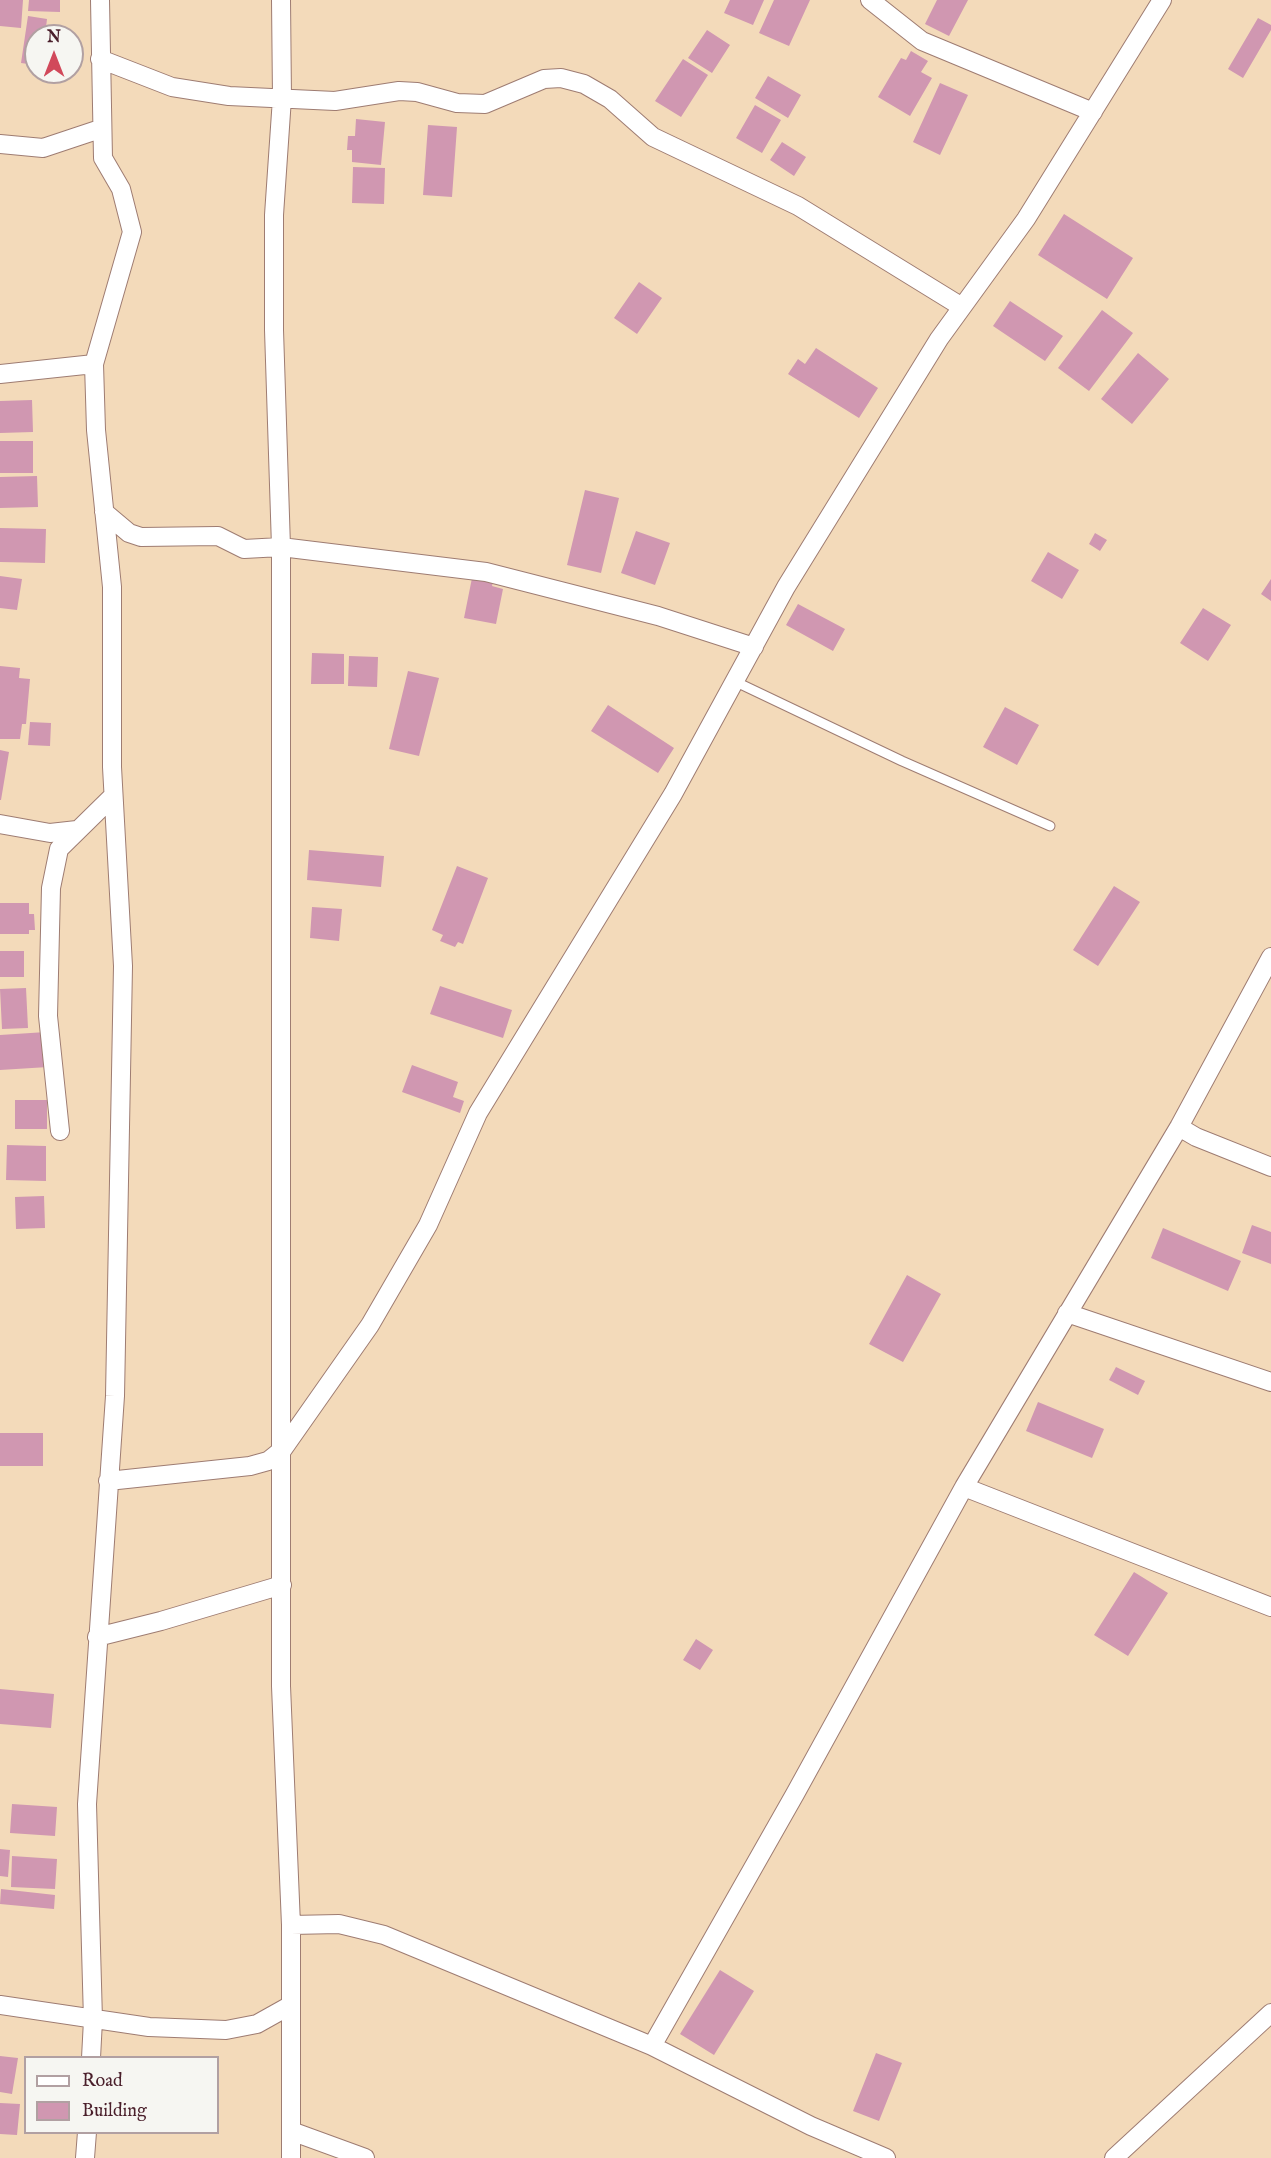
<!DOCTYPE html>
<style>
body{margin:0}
#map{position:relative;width:1271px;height:2158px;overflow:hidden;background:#f3daba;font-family:"IM FELL English",serif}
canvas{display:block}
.legend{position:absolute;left:24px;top:2056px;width:195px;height:78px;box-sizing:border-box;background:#f6f6f2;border:2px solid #b1a0a2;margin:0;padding:8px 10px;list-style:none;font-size:18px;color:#4a1f2b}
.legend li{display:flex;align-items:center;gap:12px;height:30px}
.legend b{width:30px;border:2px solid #b1a0a2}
.north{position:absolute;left:24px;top:24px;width:60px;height:60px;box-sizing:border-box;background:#f6f6f2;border:2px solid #b1a0a2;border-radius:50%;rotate:0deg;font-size:16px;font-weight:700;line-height:24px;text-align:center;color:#4a1f2b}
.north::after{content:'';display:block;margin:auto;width:21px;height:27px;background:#d1495b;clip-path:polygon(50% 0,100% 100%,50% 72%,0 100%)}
</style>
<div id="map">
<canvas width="1271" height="2158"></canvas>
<ul class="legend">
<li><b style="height:8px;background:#fff"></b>Road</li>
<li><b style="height:16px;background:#d097b1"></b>Building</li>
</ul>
<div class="north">N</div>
</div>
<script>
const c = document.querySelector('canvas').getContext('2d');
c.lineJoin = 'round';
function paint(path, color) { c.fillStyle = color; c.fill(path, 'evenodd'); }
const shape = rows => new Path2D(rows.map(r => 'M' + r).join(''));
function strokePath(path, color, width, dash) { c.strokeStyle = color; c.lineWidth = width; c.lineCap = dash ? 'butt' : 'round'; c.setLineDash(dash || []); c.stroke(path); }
const building = shape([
 [0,0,23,0,21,28,0,26],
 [29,0,60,0,60,12,28,11],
 [730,0,764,0,753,25,724,13],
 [774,0,810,0,789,46,759,33],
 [937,0,968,0,949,36,925,24],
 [28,16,47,19,45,36,36,36,36,65,21,63],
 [1258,18,1271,25,1271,30,1243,78,1228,69],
 [707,30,730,45,712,73,688,58],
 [911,51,928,61,921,72,932,78,910,116,878,97,901,58,906,60],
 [683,59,708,75,681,117,655,101],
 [768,76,801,95,788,118,755,98],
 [940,83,968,95,940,155,913,142],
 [755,105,781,120,762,153,736,138],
 [356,119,385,122,381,165,352,162,352,150,347,150,348,136,355,136],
 [428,125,457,127,452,197,423,195],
 [782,142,806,157,794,176,770,160],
 [353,167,385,168,384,204,352,203],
 [1064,214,1133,258,1107,299,1038,255],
 [639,282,662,298,637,334,614,318],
 [1010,301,1063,336,1045,361,993,326],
 [1102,310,1133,333,1089,391,1058,368],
 [816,348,878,388,859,418,788,374,798,359,805,364],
 [1138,353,1169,379,1132,424,1101,399],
 [32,400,33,432,0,433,0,401],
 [0,441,33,441,33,473,0,473],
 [37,476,38,507,0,508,0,477],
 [585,490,619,498,601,573,567,565],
 [0,528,46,529,45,563,0,562],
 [636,531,670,543,655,585,621,573],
 [1095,533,1107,540,1100,551,1089,544],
 [1048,552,1079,570,1062,599,1031,581],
 [0,576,22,579,17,610,0,608],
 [472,578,493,582,492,586,503,589,496,624,464,618],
 [1271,579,1271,601,1261,594],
 [798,604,845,629,833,651,786,625],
 [1203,608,1231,625,1208,661,1180,643],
 [312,653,344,654,344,684,311,684],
 [349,656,378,657,377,687,348,686],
 [0,666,20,668,19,678,30,679,26,724,22,724,20,739,0,739],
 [408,671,439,678,419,756,389,749],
 [608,705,674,748,658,773,591,731],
 [1005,707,1039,725,1017,765,983,747],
 [30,722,51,723,50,746,28,745],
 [0,750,9,752,1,800,0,800],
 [309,850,384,856,381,887,307,880],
 [457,866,488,878,463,944,458,942,455,947,440,941,443,935,432,930],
 [1114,886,1140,902,1098,966,1073,950],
 [0,903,29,903,29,914,34,914,35,930,29,930,29,934,0,934],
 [312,907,342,909,339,941,310,938],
 [0,951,24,951,24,977,0,977],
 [440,986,512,1010,503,1038,430,1014],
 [26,988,28,1028,2,1029,0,989],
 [46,1032,48,1067,0,1070,0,1035],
 [412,1065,458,1082,453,1097,464,1101,460,1113,402,1092],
 [15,1100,47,1100,47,1129,15,1129],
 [7,1145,46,1146,46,1181,6,1180],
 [44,1196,45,1228,16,1229,15,1197],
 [1252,1225,1271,1232,1271,1264,1242,1253],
 [1163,1228,1241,1261,1228,1291,1151,1258],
 [907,1275,941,1294,903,1362,869,1344],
 [1116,1367,1145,1381,1138,1395,1109,1380],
 [1038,1402,1104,1429,1092,1458,1026,1431],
 [0,1433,43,1433,43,1466,0,1466],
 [1134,1572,1168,1593,1128,1656,1094,1635],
 [696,1639,713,1650,700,1670,683,1660],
 [0,1689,54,1694,51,1728,0,1724],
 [12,1804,57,1807,55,1836,10,1833],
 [0,1849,10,1850,8,1877,0,1876],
 [12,1856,57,1859,55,1889,11,1887],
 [1,1889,55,1895,54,1909,0,1904],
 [720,1970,754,1991,714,2055,680,2034],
 [876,2053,902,2063,879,2121,853,2111],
 [0,2056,18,2058,12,2094,0,2092],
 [0,2103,20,2104,17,2135,0,2134]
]);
const service = shape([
 [734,681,902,761,1050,826]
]);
const minor = shape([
 [281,0,282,98,274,215,274,330,281,547,281,1686,291,1925,291,2158],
 [870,0,922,41,1093,112],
 [100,59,172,87,229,96,335,101,399,91,417,92,457,103,485,104,544,79,561,78,584,84,610,99,653,137,798,206,962,307],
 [0,144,43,148,100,129],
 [0,374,94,364],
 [104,512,129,533,141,537,218,536,244,549,281,547,486,572,658,616,754,647],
 [0,824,50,833,77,830],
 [1179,1127,1196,1137,1271,1167],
 [60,1131,48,1016,51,888,59,849,113,796],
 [1067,1313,1271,1382],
 [108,1481,250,1466,268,1461,283,1449,370,1325,428,1225,478,1113,673,794,786,587,939,339,1026,219,1162,0],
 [964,1487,1271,1607],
 [97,1637,161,1621,282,1585],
 [291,1925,339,1924,384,1935,652,2046,811,2126,886,2158],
 [0,2005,149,2027,226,2030,257,2024,291,2005],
 [652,2046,795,1794,964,1487,1179,1127,1271,957],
 [91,2058,93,2020,87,1804,115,1396,123,966,112,767,112,587,96,430,94,364,132,232,121,189,103,158,100,0],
 [291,2131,365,2158],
 [85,2158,87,2132],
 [1114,2158,1271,2013]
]);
paint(building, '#d097b1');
strokePath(service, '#9e7c72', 11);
strokePath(minor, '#9e7c72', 20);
strokePath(service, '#fff', 9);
strokePath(minor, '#fff', 18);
</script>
